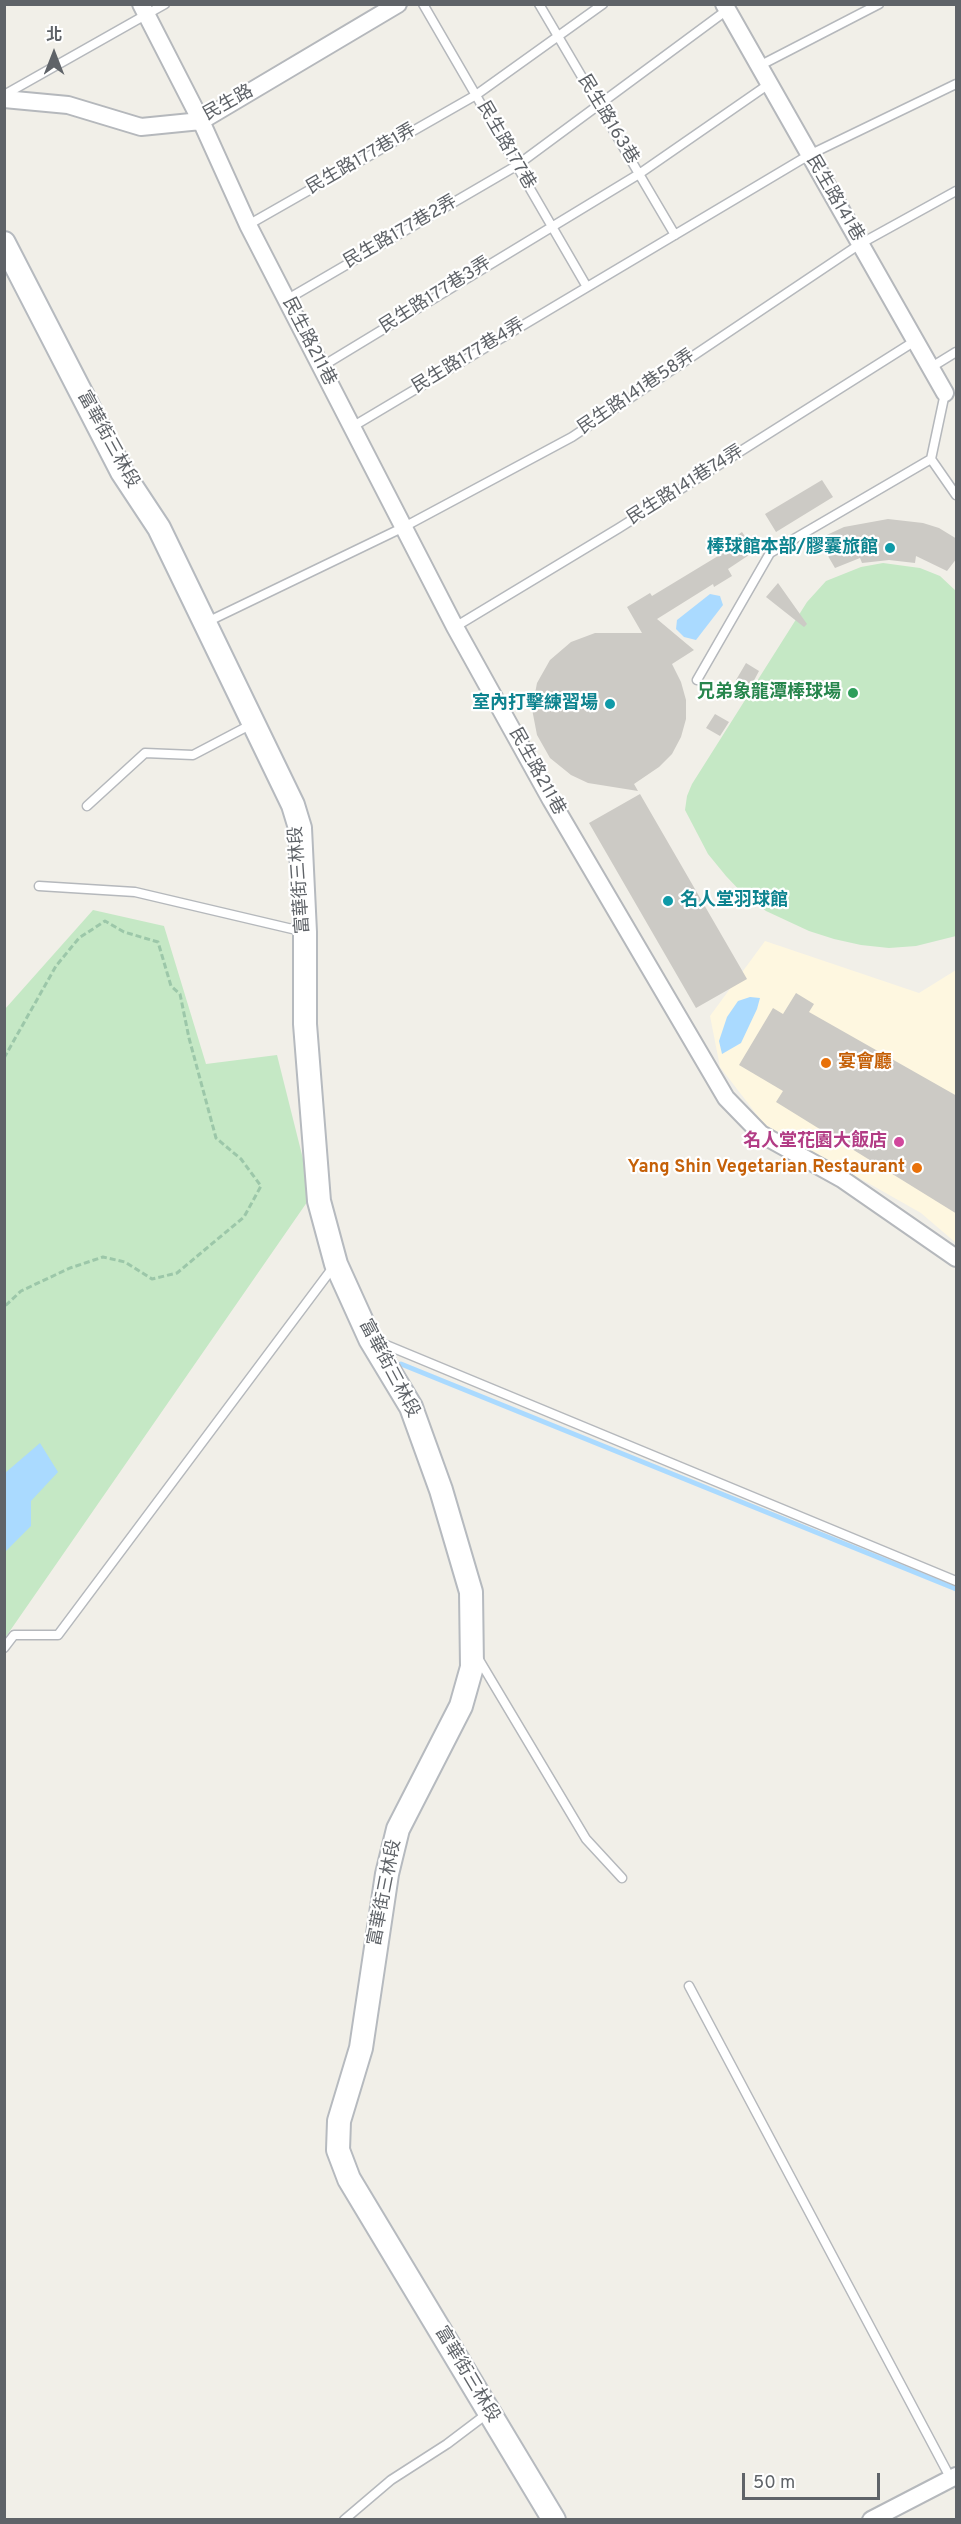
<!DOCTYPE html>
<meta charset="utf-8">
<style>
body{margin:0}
#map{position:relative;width:961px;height:2524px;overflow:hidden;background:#f1efe8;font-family:Overpass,"Noto Sans TC",sans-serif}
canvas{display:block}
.frame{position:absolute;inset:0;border:6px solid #5f6368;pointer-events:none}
.north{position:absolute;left:24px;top:24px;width:60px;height:60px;-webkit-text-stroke:4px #fff;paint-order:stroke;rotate:0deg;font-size:16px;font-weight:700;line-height:24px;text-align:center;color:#5f6368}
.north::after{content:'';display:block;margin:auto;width:21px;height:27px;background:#5f6368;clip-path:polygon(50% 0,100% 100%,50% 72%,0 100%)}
.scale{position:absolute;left:742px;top:2473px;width:138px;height:27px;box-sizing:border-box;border:3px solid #5f6368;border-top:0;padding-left:8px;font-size:18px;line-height:21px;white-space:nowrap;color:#5f6368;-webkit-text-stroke:4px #fff;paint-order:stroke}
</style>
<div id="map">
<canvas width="961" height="2524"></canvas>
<div class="frame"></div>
<div class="north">北</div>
<div class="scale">50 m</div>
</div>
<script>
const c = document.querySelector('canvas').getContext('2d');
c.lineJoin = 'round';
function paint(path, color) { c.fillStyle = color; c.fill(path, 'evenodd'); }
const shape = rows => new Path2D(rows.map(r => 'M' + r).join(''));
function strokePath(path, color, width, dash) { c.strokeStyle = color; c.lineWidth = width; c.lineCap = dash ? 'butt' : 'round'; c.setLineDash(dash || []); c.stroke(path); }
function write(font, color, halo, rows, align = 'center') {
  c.font = font + ' Overpass,"Noto Sans TC",sans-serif'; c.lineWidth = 4.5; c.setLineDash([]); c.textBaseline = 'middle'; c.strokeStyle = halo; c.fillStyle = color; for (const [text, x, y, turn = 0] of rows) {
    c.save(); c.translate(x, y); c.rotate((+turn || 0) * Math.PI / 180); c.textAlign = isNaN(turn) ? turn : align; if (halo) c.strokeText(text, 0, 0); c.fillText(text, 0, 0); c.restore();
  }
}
const commercial = shape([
 [765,941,919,993,956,970,956,1243,921,1213,764,1124,720,1067,710,1016]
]);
const green = shape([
 [883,563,920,568,940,576,956,591,956,936,916,946,889,948,861,945,834,939,809,931,766,911,744,895,726,876,708,854,685,810,687,796,692,784,807,602,826,581,861,567],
 [93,910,164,926,206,1064,277,1055,312,1195,5,1638,5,1009]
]);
const water = shape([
 [710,594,720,596,723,605,696,640,684,637,676,629,677,620],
 [750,997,760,998,757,1009,741,1043,722,1054,719,1041,727,1017,738,1001],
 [40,1443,58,1472,31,1501,31,1526,5,1552,5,1473]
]);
const stream = shape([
 [401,1364,956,1589]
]);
const building = shape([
 [822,480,833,497,776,532,765,514],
 [888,519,923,523,939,528,957,539,957,558,947,571,916,556,915,563,889,560,862,563,860,558,835,568,818,539,844,527],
 [742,532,755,551,728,569,732,576,714,587,713,584,657,619,694,650,672,664,681,682,686,700,686,719,681,737,672,754,659,767,634,784,638,791,588,783,571,775,550,758,537,735,532,709,537,683,550,660,571,642,595,633,642,633,627,607,650,593,652,596,723,553,719,548],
 [778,583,807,624,804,627,766,597],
 [746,663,759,671,750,688,736,680],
 [715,714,729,722,720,736,706,728],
 [640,794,747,979,696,1008,589,823],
 [796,993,814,1004,809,1012,957,1096,957,1214,776,1102,783,1091,739,1065,773,1008,783,1014]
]);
const path = shape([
 [4,1058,56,966,79,938,105,921,124,932,158,942,171,986,180,994,189,1038,216,1138,241,1159,261,1186,244,1217,177,1273,152,1279,125,1262,103,1257,70,1268,21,1291,4,1307]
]);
const lane = shape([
 [423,4,587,287],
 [539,4,675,235],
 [759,66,879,4],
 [4,95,165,4],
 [248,225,476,95,603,4],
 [286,300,516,166,727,10],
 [321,367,639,174,769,84],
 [930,368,956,352],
 [352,427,809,155,956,84],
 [931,459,956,495],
 [207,622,404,527,572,437,860,244,956,191],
 [455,627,619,528,915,341],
 [697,680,770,553,931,459,945,393],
 [87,806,145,753,193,755,252,724],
 [39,886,135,892,305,932],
 [379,1342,956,1581],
 [4,1648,14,1635,58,1635,334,1266],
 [478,1658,586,1839,622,1878],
 [689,1986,951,2479],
 [344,2520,391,2480,447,2444,488,2413]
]);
const street = shape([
 [141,4,201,121,248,225,455,627,551,800,726,1098,761,1134,842,1179,956,1258],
 [724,4,945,393],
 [4,99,68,105,141,127,201,121,398,4],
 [871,2520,956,2476]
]);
const secondary = shape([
 [4,243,122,472,159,528,293,805,300,828,305,932,305,1024,319,1201,336,1264,370,1339,411,1407,441,1490,471,1592,472,1667,461,1706,398,1829,387,1874,361,2048,339,2121,338,2150,349,2179,554,2520]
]);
const markers = [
 [890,548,6,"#0f9aa8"],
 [853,693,6,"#2e9e5b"],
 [610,704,6,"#0f9aa8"],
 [668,901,6,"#0f9aa8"],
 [826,1063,6,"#e8710a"],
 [899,1142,6,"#d1479c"],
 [917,1168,6,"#e8710a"]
];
const streetNames = [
 ["民生路",229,104,-29],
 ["民生路163巷",607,120,59],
 ["民生路177巷",505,146,60],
 ["民生路177巷1弄",362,160,-30],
 ["民生路141巷",834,199,60],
 ["民生路177巷2弄",401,233,-30],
 ["民生路177巷3弄",436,296,-32],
 ["民生路211巷",308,342,63],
 ["民生路177巷4弄",469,357,-31],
 ["民生路141巷58弄",637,393,-34],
 ["富華街三林段",107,440,61],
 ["民生路141巷74弄",686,486,-32],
 ["民生路211巷",536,772,61],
 ["富華街三林段",301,880,-94],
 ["富華街三林段",388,1369,62],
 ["富華街三林段",386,1893,-79],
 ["富華街三林段",466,2375,59]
];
const cultureNames = [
 ["棒球館本部/膠囊旅館",878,548],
 ["室內打擊練習場",598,704],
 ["名人堂羽球館",680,901,"left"]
];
const leisureNames = [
 ["兄弟象龍潭棒球場",841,693]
];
const foodNames = [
 ["宴會廳",838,1063],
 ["Yang Shin Vegetarian Restaurant",905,1168,"right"]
];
const hotelNames = [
 ["名人堂花園大飯店",887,1142]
];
paint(commercial, '#fef7e0');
paint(green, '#c5e8c5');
paint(water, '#aadaff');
strokePath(stream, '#aadaff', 5);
paint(building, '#cccac5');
strokePath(lane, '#b5b8bc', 11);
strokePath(street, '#b5b8bc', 20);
strokePath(secondary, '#b6babf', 26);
strokePath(path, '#9cc7a9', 3, [6, 3]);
strokePath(lane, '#fff', 8);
strokePath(street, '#fff', 16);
strokePath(secondary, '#fff', 22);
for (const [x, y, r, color] of markers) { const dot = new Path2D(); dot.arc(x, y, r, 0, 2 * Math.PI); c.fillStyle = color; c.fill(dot); strokePath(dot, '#fff', 2); }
write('18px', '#5f6368', '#fff', streetNames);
write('bold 18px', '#0d838f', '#fff', cultureNames, 'right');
write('bold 18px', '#27864d', '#fff', leisureNames, 'right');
write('bold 18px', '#c56008', '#fff', foodNames, 'left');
write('bold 18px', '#b23c85', '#fff', hotelNames, 'right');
</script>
